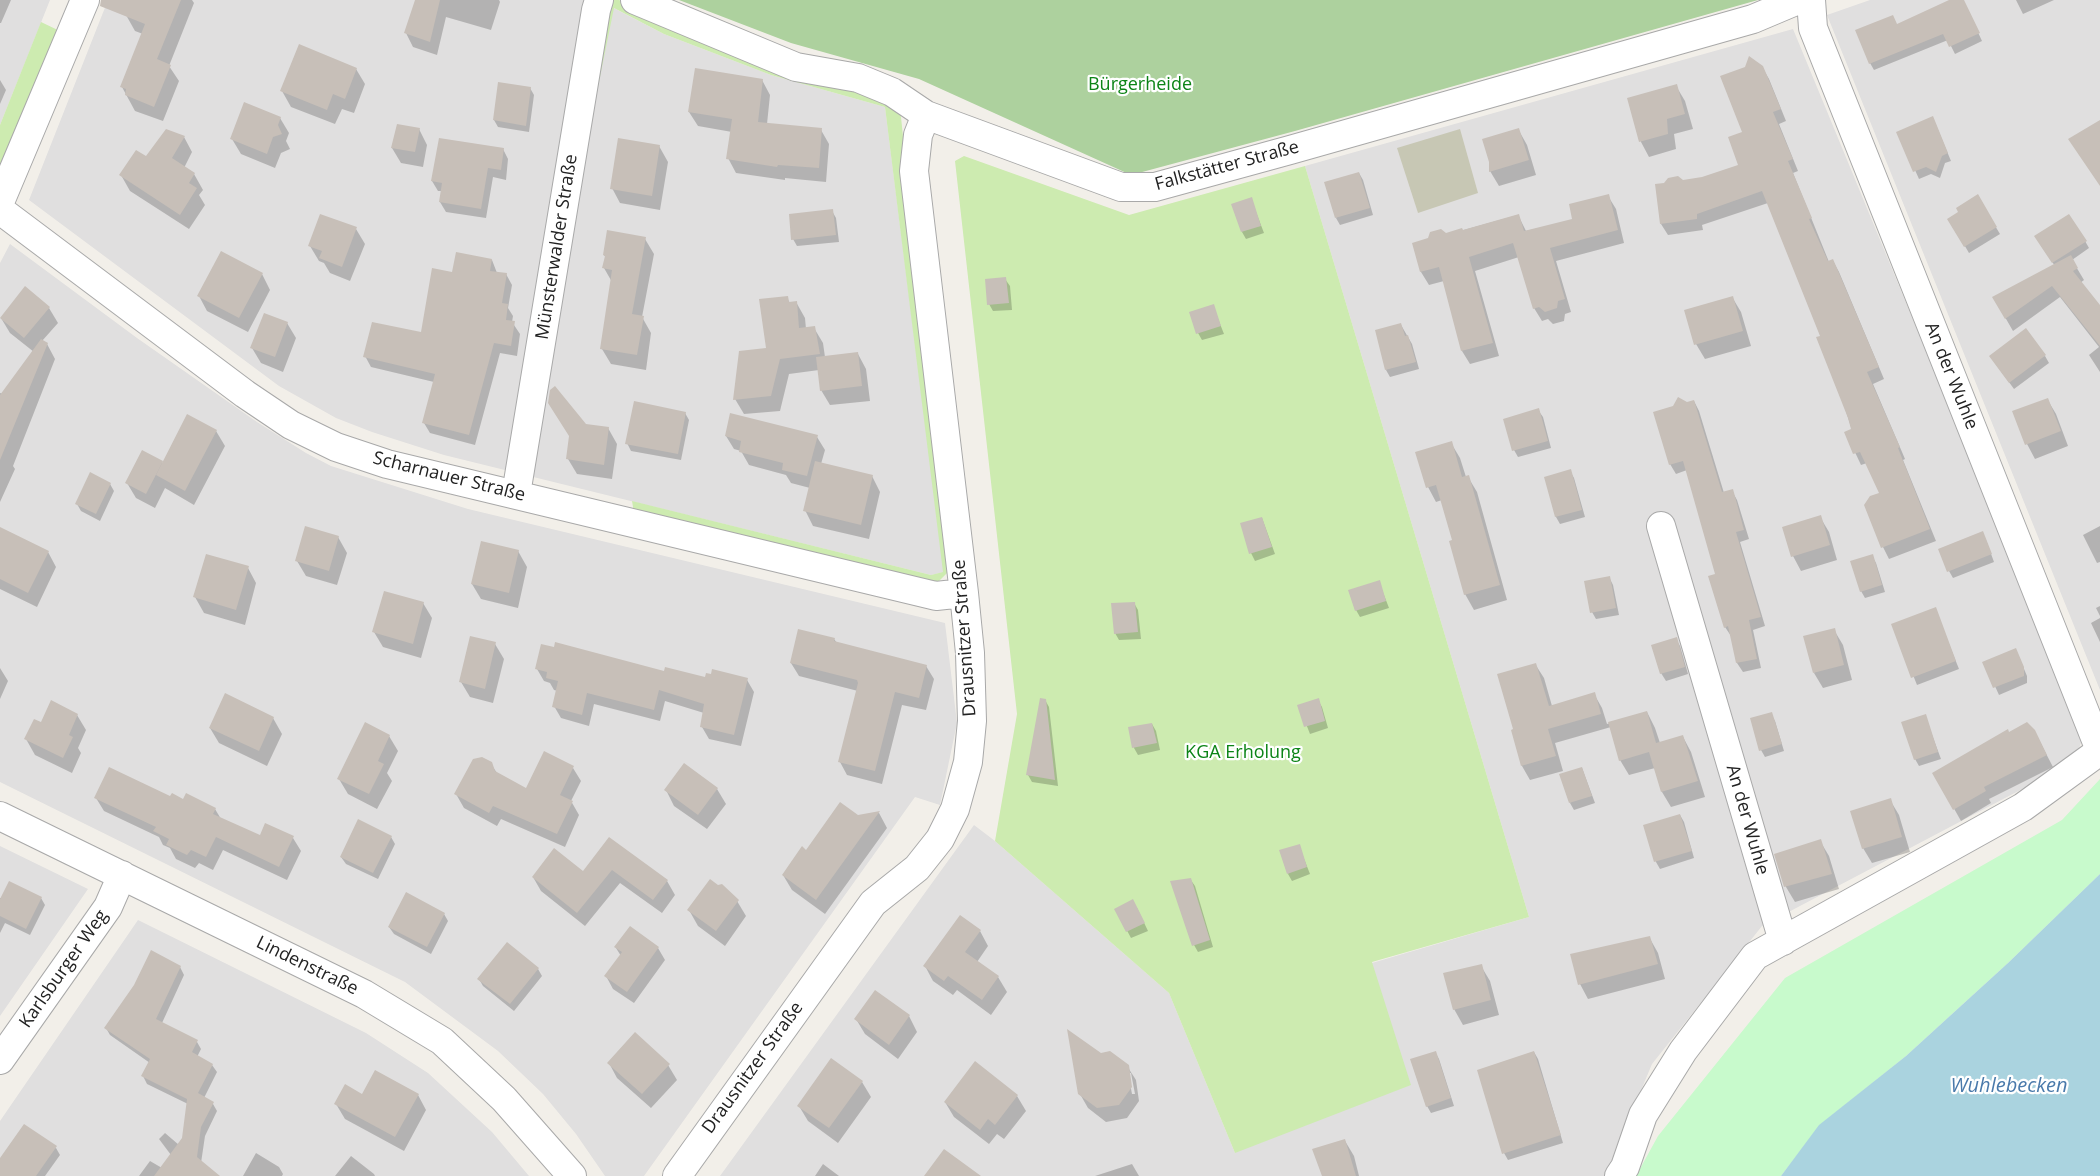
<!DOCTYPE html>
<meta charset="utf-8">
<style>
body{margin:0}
canvas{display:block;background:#f2efe9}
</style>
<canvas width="2100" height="1176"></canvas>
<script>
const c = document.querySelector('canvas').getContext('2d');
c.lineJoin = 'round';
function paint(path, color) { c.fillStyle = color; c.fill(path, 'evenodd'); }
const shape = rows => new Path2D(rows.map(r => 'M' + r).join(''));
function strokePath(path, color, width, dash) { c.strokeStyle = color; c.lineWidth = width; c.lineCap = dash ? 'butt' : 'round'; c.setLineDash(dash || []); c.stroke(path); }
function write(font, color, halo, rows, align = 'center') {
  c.font = font + ' "Open Sans",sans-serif'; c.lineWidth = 4.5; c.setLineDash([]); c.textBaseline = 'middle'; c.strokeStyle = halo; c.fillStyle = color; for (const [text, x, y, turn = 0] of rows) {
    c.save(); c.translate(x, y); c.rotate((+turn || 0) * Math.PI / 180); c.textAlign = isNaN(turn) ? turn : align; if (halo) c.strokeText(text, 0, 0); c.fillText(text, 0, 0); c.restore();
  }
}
const residential = shape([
 [0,0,50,0,0,125],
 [108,0,598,0,664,34,771,75,885,107,944,572,931,575,444,455,372,432,336,418,279,386,29,200],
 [1870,0,2100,0,2100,690,1827,15],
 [1793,29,2084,734,2077,754,2062,768,1762,926,1652,1064,1606,1174,1604,1176,720,1176,974,825,995,841,1169,993,1235,1153,1372,963,1529,917,1305,166],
 [10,244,137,338,257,422,306,453,331,466,468,509,945,623,957,723,940,805,915,797,644,1176,605,1176,576,1134,543,1094,498,1051,405,982,0,782,0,263],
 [0,846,88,889,0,1016],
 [138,920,366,1033,428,1073,492,1132,529,1176,0,1176,0,1121]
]);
const construction = shape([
 [1460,129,1478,193,1418,213,1397,148]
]);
const grass = shape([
 [608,0,619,0,672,22,897,104,901,117,948,572,938,582,930,583,634,513,632,501,931,575,943,572,885,107,771,75,664,34,614,8,592,116],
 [41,22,64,33,0,169,0,125],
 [964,156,1129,215,1305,166,1529,917,1372,962,1411,1085,1235,1153,1169,993,995,841,1017,714,955,161]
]);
const forest = shape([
 [679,0,1758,0,1295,131,1131,175,919,79,791,43]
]);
const park = shape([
 [2100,779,2100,874,2008,963,1906,1056,1820,1125,1781,1176,1636,1176,1658,1136,1785,978,2062,820]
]);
const water = shape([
 [2100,874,2100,1176,1781,1176,1819,1125,1906,1056,2008,963]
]);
const shadow = shape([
 [0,0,11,0,1,23,0,23],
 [132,0,192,0,194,3,169,66,179,81,163,121,135,111,122,87,143,34,135,31,126,15],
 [417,0,499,0,500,2,491,30,446,17,437,55,413,47,406,33],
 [1952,0,1963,0,1982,41,1955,54,1948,40,1874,70,1870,63,1897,26],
 [2016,0,2054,0,2023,14],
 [1762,67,1769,79,1786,121,1779,124,1798,171,1793,173,1829,262,1833,261,1839,272,1884,379,1873,384,1905,459,1903,460,1936,541,1889,559,1883,547,1881,494,1867,463,1861,465,1846,433,1852,430,1822,337,1768,203,1702,225,1703,230,1668,235,1661,224,1682,182,1702,179,1740,166,1743,133],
 [356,69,365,84,354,113,342,109,335,124,291,107,282,91],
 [0,80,6,90,0,104],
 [762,80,770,95,767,124,821,130,829,144,826,182,785,178,785,180,736,173,728,158,732,132,698,126,689,112],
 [1676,86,1685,101,1693,129,1674,134,1676,149,1649,157,1641,142,1629,99],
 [530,88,534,95,529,132,498,127,494,120],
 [280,118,289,133,286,141,290,149,281,153,275,168,241,154,232,139],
 [1936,125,1951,161,1945,163,1940,178,1931,174,1919,179,1898,132],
 [419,129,427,145,423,167,401,163,392,148],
 [1518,129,1527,145,1536,175,1499,186,1490,171,1490,162],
 [184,137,192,152,184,168,194,174,203,190,199,195,205,205,189,229,130,191,121,175,146,158],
 [659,146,668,162,660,210,620,203,612,188],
 [503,149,508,159,506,180,493,177,486,218,446,212,440,202,442,191,438,191,432,181],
 [1359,173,1363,180,1373,215,1340,225,1336,218],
 [1608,196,1616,209,1624,243,1556,261,1571,312,1565,314,1564,321,1553,324,1548,319,1542,321,1534,308,1519,257,1475,271,1499,356,1470,364,1462,351,1444,281,1429,285,1421,272,1413,244,1518,215,1526,231,1574,220],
 [1977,196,2000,234,1969,253,1949,219,1960,213],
 [1251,199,1264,233,1246,239,1242,232],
 [832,211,836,218,839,242,797,246,793,239],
 [356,229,365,244,350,281,330,273,324,263,319,261,310,246],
 [645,239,654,254,642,317,651,333,646,370,611,364,602,349,612,282,604,268,606,258,604,255],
 [2085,241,2089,248,2072,260,2084,280,2080,283,2100,308,2100,372,2089,355,2099,347,2060,297,2013,331,1994,298,2055,266,2040,244],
 [492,260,497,273,506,274,512,285,508,308,513,316,512,322,520,334,517,356,500,353,475,445,430,433,424,423,434,382,371,367,365,356,422,334,453,273],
 [262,274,270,290,248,332,207,311,199,296],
 [1005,279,1010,286,1012,310,993,311,989,304],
 [1732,297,1741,312,1751,346,1705,359,1696,344],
 [787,298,790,303,796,302,805,318,806,329,814,328,823,343,825,357,858,354,866,369,870,401,830,405,821,390,819,370,789,374,780,411,744,414,735,399,768,349],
 [1213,306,1224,334,1202,340,1198,333],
 [49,308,58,323,42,341,47,344,55,359,13,466,15,469,0,502,0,393,3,394,34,352,10,333,1,318],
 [287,323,296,338,283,372,261,363,252,348],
 [1401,325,1412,344,1419,369,1390,377,1386,370],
 [2045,356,2049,363,2014,389,1995,363],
 [2047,399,2056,414,2068,446,2035,459,2027,444],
 [1694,401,1699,411,1724,493,1732,491,1737,500,1749,539,1740,542,1765,626,1753,630,1761,668,1743,672,1737,663,1731,636,1725,627,1717,575,1687,470,1676,474,1670,464,1687,404],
 [1538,410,1543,417,1551,448,1518,457,1514,450],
 [685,413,689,420,681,460,631,451,627,443],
 [585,425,608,428,617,444,612,479,577,474,568,459,571,437],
 [216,431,225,446,194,505,165,488,155,508,136,498,127,483,162,462,163,464],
 [726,436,817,437,825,450,821,464,872,476,880,492,869,539,813,526,805,510,810,488,791,483,786,475,749,465,741,451,734,449],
 [1451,443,1460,458,1466,477,1468,477,1477,492,1507,600,1474,610,1465,594,1454,541,1442,500,1436,502,1428,487],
 [1570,471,1574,478,1585,517,1560,524,1556,517,1546,478],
 [110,484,114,491,100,521,81,511,77,504],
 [1820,517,1829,532,1837,560,1801,571,1793,556],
 [1262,518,1275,554,1255,561,1251,553],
 [2100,526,2100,562,2097,563,2083,535],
 [0,529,48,552,56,567,37,607,0,589],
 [338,537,347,553,337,585,306,576,297,561],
 [1986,540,1994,562,1953,578,1949,571],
 [518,551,527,567,518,608,481,599,472,584],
 [1872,556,1876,563,1885,592,1865,598,1861,591],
 [248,568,256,583,245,625,204,613,195,597],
 [1609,577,1613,585,1619,615,1596,619,1592,612],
 [1379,582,1389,608,1360,617,1356,610],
 [423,603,432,618,421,658,383,647,374,632],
 [1134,603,1138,610,1141,639,1119,640,1115,633],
 [2100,606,2100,616,2096,608],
 [1935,609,1959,669,1917,685,1893,625],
 [2100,618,2100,642,2091,623],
 [1834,630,1843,645,1852,680,1823,688,1814,673],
 [834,639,837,643,926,666,934,679,926,710,902,705,882,784,847,775,840,762,858,691,799,676,791,663],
 [1676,639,1680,646,1688,674,1666,681,1661,673],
 [495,644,504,659,493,703,470,697,461,682],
 [2019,657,2027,676,2027,683,1999,695,1984,662],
 [1535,664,1544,678,1552,706,1594,694,1602,708,1607,724,1647,712,1655,728,1660,743,1683,737,1691,752,1705,797,1671,807,1662,792,1655,768,1629,775,1620,760,1611,727,1555,743,1563,771,1530,780,1522,766,1512,731,1515,730],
 [0,668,8,681,0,699],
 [537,669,665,672,706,678,747,680,754,692,741,746,709,739,702,727,704,713,665,701,660,721,594,704,589,726,561,718,554,706,558,691,554,690,550,683,544,681],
 [1045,700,1049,707,1058,786,1032,782,1028,775],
 [1318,700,1322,707,1328,728,1310,734,1299,706],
 [1771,714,1775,721,1784,751,1765,757,1761,750],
 [77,715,86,730,78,748,81,753,72,773,35,755,26,739],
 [1925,716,1941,759,1919,766,1915,759],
 [273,718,282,734,267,766,219,743,210,728],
 [1152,724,1156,731,1160,750,1138,755,1134,748,1129,728],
 [2009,734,2041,744,2053,767,1989,799,1991,803,1961,821,1934,773],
 [389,736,398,751,387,773,392,781,377,809,348,794,339,779],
 [491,764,497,773,527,790,573,768,581,781,571,801,579,815,565,847,501,819,497,826,464,808,456,794],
 [1582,768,1595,803,1574,810,1570,803],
 [717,789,726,804,707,829,674,806,666,790],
 [96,798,171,798,215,809,221,819,261,837,293,838,301,851,287,880,223,850,213,870,199,863,195,868,176,859,170,848,163,845,159,837,104,811],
 [1890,800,1899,815,1910,852,1872,863,1863,848],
 [879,813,887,828,825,914,792,890,783,875,807,852,858,816],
 [1680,815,1684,822,1694,858,1660,869,1656,862,1645,826],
 [391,837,395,844,378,879,346,864,341,857],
 [609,839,667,881,675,895,662,913,620,883,585,926,541,891,533,877,583,873],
 [1820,841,1829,856,1839,889,1795,902,1786,887,1776,855],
 [1299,846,1310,874,1292,881,1288,874],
 [1190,879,1195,886,1213,947,1198,952,1194,945],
 [0,898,41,898,45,905,30,935,5,923,0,933],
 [737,901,746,916,725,946,698,926,689,910],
 [1137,908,1148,931,1131,938,1116,910],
 [444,914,448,921,431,954,394,934,389,927],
 [980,931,988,946,977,962,998,977,1007,992,991,1015,957,990,953,995,933,981,925,966],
 [1649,937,1658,953,1665,979,1588,999,1580,984],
 [616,948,658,948,665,960,634,1003,613,989,606,976,621,956],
 [1481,966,1490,981,1499,1015,1463,1025,1454,1009],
 [180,967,184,975,162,1023,197,1042,201,1049,197,1057,212,1065,217,1072,204,1098,213,1104,217,1111,205,1136,201,1163,218,1176,139,1176,150,1161,162,1168,171,1155,159,1139,165,1133,179,1145,183,1139,188,1104,147,1084,143,1076,150,1063,110,1035,106,1028],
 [538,969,542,976,514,1011,483,986,479,979],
 [909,1016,917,1032,898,1059,865,1034,856,1019],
 [1435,1052,1439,1059,1454,1106,1431,1113,1427,1106],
 [1534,1052,1538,1059,1563,1143,1508,1160,1504,1153],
 [1101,1054,1127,1066,1136,1080,1139,1101,1127,1118,1106,1122,1088,1108,1080,1094],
 [1128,1073,1131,1073,1135,1094,1132,1094],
 [609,1063,668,1065,677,1080,651,1108,617,1078],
 [862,1082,871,1097,838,1143,808,1121,799,1106],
 [418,1095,426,1110,404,1151,345,1119,336,1104,363,1096],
 [1017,1096,1026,1111,1004,1139,997,1134,989,1144,954,1117,945,1102],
 [1345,1141,1354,1156,1359,1176,1323,1176],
 [56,1148,60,1155,45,1176,0,1176,0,1160],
 [256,1153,279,1167,283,1174,282,1176,243,1176],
 [351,1156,374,1174,375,1176,335,1176],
 [823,1164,839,1176,815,1176],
 [1132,1164,1139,1176,1095,1176]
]);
const building = shape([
 [101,0,181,0,157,59,171,65,154,107,125,95,126,89,120,87,145,24,100,6],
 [415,0,440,0,430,42,404,33],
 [1949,0,1964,0,1980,33,1949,47,1943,34,1869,64,1855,30,1893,15,1897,24],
 [299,44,357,68,345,99,333,94,327,110,280,91],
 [1749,56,1763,66,1781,109,1773,112,1793,159,1788,161,1812,218,1809,219,1828,261,1833,259,1879,367,1867,372,1900,447,1898,448,1930,529,1881,548,1864,505,1870,496,1879,493,1860,452,1853,454,1844,432,1851,429,1848,418,1816,337,1820,336,1762,191,1697,214,1697,219,1660,224,1655,184,1664,183,1668,178,1678,176,1683,180,1702,177,1738,165,1728,137,1742,132,1720,76,1745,67],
 [695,68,763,79,758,122,822,128,819,168,778,165,777,167,726,159,732,119,688,112],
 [498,82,531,87,526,126,493,120],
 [1677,84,1685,114,1667,119,1668,134,1639,142,1627,98],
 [244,102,281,117,278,125,282,134,273,137,267,154,230,139],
 [1933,116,1948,153,1942,156,1936,172,1926,167,1913,172,1896,132],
 [2100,120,2100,186,2068,139],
 [397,124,420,128,415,152,391,148],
 [1519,128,1529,160,1489,172,1489,162,1482,139],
 [166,129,185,136,172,158,195,173,189,183,197,188,180,215,119,175,136,150,146,156],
 [439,138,504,148,501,170,488,168,481,209,439,202,442,183,431,181],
 [618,138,660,145,652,196,610,189],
 [1359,172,1370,208,1335,218,1324,182],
 [1609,194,1618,230,1550,248,1565,299,1558,301,1557,308,1545,312,1539,307,1533,309,1513,243,1469,257,1493,343,1461,351,1439,267,1420,272,1412,243,1428,238,1430,232,1441,229,1446,233,1462,228,1463,230,1519,214,1524,231,1572,219,1569,204],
 [1978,194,1997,227,1964,247,1947,219,1958,212,1956,208],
 [1252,197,1261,226,1241,232,1231,204],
 [833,209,836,235,791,240,789,214],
 [320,214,357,227,342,267,319,258,322,251,308,246],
 [2069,214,2087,241,2052,263,2034,236],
 [607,230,646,237,632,314,644,316,637,355,600,349,612,270,602,268,605,256,603,255],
 [221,251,263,273,239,318,197,296],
 [456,252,492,259,490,271,507,273,502,303,508,304,506,320,515,321,511,346,494,343,469,435,422,423,435,374,363,357,372,322,421,332,432,268,452,272],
 [2071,255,2078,268,2073,271,2100,305,2100,346,2052,286,2005,319,1992,297],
 [1006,277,1009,303,987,305,985,279],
 [25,286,50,307,24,338,0,318],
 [788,296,789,302,797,301,799,328,815,326,820,354,780,359,771,396,733,400,739,351,766,348,759,299],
 [1733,296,1743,331,1694,345,1684,310],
 [1214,304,1221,326,1196,334,1189,312],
 [264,313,288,322,275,357,250,348],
 [1401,323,1405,336,1408,335,1416,362,1385,370,1375,330],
 [2026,328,2046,355,2009,383,1989,356],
 [41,339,48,343,0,460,0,395],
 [858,352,862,386,820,391,816,357],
 [555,386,586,424,609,427,604,465,566,459,569,436,548,403,550,390],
 [1678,397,1687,402,1694,400,1722,492,1733,489,1744,530,1736,532,1761,617,1749,620,1757,659,1736,663,1728,626,1724,628,1708,576,1715,574,1683,461,1669,465,1653,412,1673,406],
 [2048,398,2061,431,2025,445,2012,411],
 [634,401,686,412,678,454,625,444],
 [1539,408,1548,441,1512,451,1503,419],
 [730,413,818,435,807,476,782,470,783,463,739,452,741,441,725,436],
 [187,414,217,430,185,491,156,475],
 [1452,441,1462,477,1469,475,1500,585,1464,595,1449,541,1452,540,1436,485,1426,488,1415,452],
 [142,450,163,461,146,494,125,483],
 [815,461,873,475,861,525,803,511],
 [1571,469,1582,510,1555,517,1544,477],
 [90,472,111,483,96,514,75,504],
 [1821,515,1830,545,1791,557,1782,527],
 [1262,517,1272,547,1249,554,1240,523],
 [305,526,339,536,329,571,295,561],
 [0,527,49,551,28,593,0,579],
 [1983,531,1992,554,1947,572,1938,549],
 [481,541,519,550,509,593,471,584],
 [206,554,249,566,236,610,193,597],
 [1873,554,1882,585,1860,592,1850,561],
 [1610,576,1616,608,1590,613,1584,581],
 [1380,580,1386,601,1355,611,1348,590],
 [384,591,424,602,413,644,372,632],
 [1135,602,1138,632,1114,634,1111,603],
 [1936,607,1956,661,1911,678,1891,624],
 [1835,628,1844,665,1813,673,1803,636],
 [798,629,835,638,834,641,927,665,919,698,895,692,875,771,838,762,858,683,857,680,790,663],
 [470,636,496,642,485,689,459,682],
 [1677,637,1685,667,1660,674,1651,645],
 [555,642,664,671,665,667,705,677,706,673,711,674,712,669,748,678,734,735,700,727,704,704,659,690,654,710,587,693,582,715,552,707,558,681,546,678,547,672,535,669,541,644,554,647],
 [2016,648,2024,667,2024,676,1993,688,1982,662],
 [1536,663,1549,706,1595,692,1601,714,1548,729,1556,756,1521,766,1511,730,1513,729,1497,674],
 [225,693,274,717,259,751,209,728],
 [1040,698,1046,699,1055,780,1026,775],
 [1319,698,1325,721,1304,727,1297,705],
 [51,700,78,714,69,735,73,737,63,758,24,739,34,719,41,722],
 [1647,711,1656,743,1683,735,1698,781,1661,792,1649,752,1619,761,1608,722],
 [1772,712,1782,744,1759,751,1750,718],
 [1926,714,1938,752,1914,760,1901,722],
 [365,722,390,735,378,761,384,764,369,794,337,779],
 [2027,722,2035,730,2047,755,1984,787,1986,791,1953,810,1932,773,2008,729,2009,732],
 [1152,723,1157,743,1132,748,1128,727],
 [544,751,574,766,560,795,573,801,557,834,493,806,489,813,454,794,473,759,482,757,492,762,495,771,526,788],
 [684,763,718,788,698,815,664,790],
 [109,767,170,796,172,793,183,799,186,793,216,808,213,814,260,835,265,823,294,836,279,867,216,837,206,857,191,850,187,855,166,845,169,839,153,831,156,827,94,798],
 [1582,767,1592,796,1569,803,1559,774],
 [1891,798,1902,837,1862,849,1850,811],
 [840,802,858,815,880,811,816,900,782,875,802,846,806,850],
 [1680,814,1692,851,1654,862,1643,825],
 [358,819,392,836,373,873,340,857],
 [609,837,668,880,653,900,612,870,577,913,532,877,554,848,583,871],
 [1821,839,1832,874,1784,887,1774,854],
 [1300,844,1307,867,1287,874,1279,850],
 [1191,878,1210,940,1192,946,1170,881],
 [710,879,718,885,722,884,739,900,716,931,687,910],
 [9,881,42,897,26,929,0,916,0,899],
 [406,892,445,913,427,947,388,927],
 [1133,899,1145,923,1126,932,1114,909],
 [960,915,981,930,965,952,999,976,982,1000,948,976,944,981,923,966],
 [630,926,659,947,627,992,604,976,622,952,614,947],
 [1650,936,1658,964,1578,985,1570,954],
 [507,942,539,968,510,1004,477,979],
 [151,950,181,966,156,1019,198,1040,192,1052,213,1064,198,1093,214,1102,201,1127,197,1157,220,1176,154,1176,182,1138,187,1099,141,1076,150,1059,104,1028,134,985],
 [1482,964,1491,1000,1453,1010,1443,973],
 [875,990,910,1015,889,1045,854,1019],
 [1067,1029,1101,1053,1110,1051,1129,1065,1132,1087,1119,1105,1097,1108,1078,1094],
 [635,1032,670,1064,642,1094,607,1063],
 [1436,1051,1451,1098,1426,1107,1410,1059],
 [1534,1051,1561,1135,1502,1154,1477,1070],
 [831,1058,863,1081,829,1128,797,1106],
 [975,1061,1018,1095,995,1125,988,1119,980,1130,944,1102],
 [375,1070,419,1094,395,1137,334,1104,345,1084,362,1094],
 [24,1124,57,1146,36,1176,0,1176,0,1158],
 [1345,1139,1356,1176,1322,1176,1312,1149],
 [944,1149,981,1176,924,1176]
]);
const minor = shape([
 [635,0,796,67,858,78,892,92,926,115,1121,187,1155,187,1290,150,1753,19,1798,0],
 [1811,0,1813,28,2100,750],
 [0,202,85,0],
 [0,210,245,394,291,425,336,447,387,464,936,596,964,593],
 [516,494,596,10,599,0],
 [1661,526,1783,941],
 [0,816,364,994,442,1041,504,1099,572,1176],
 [0,1060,108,907,122,875],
 [677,1176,873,903,917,868,940,839,955,809,968,762,972,721,970,653,964,593,914,171,918,135,926,115],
 [1619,1176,1625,1167,1643,1115,1683,1051,1755,956,2023,807,2100,751]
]);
const parkNames = [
 ["Bürgerheide",1140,85],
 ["KGA Erholung",1243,753]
];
const streetNames = [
 ["Falkstätter Straße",1227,166,-15],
 ["Münsterwalder Straße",557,247,-81],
 ["An der Wuhle",1951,376,68],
 ["Scharnauer Straße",449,477,14],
 ["Drausnitzer Straße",965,638,-94],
 ["An der Wuhle",1747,820,74],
 ["Lindenstraße",307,966,26],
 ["Karlsburger Weg",64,969,-55],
 ["Drausnitzer Straße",753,1068,-54]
];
const waterNames = [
 ["Wuhlebecken",2009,1086]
];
paint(residential, '#e0dfdf');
paint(construction, '#c7c7b4');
paint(grass, '#cdebb0');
paint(forest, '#add19e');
paint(park, '#c8facc');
paint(water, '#aad3df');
paint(shadow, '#0003');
paint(building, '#c7bfb8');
strokePath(minor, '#a9a9a9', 30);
strokePath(minor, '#fff', 28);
write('18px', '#0c8416', '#fff', parkNames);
write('18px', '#222', '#fff', streetNames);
write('italic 20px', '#4a7aab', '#fff', waterNames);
</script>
